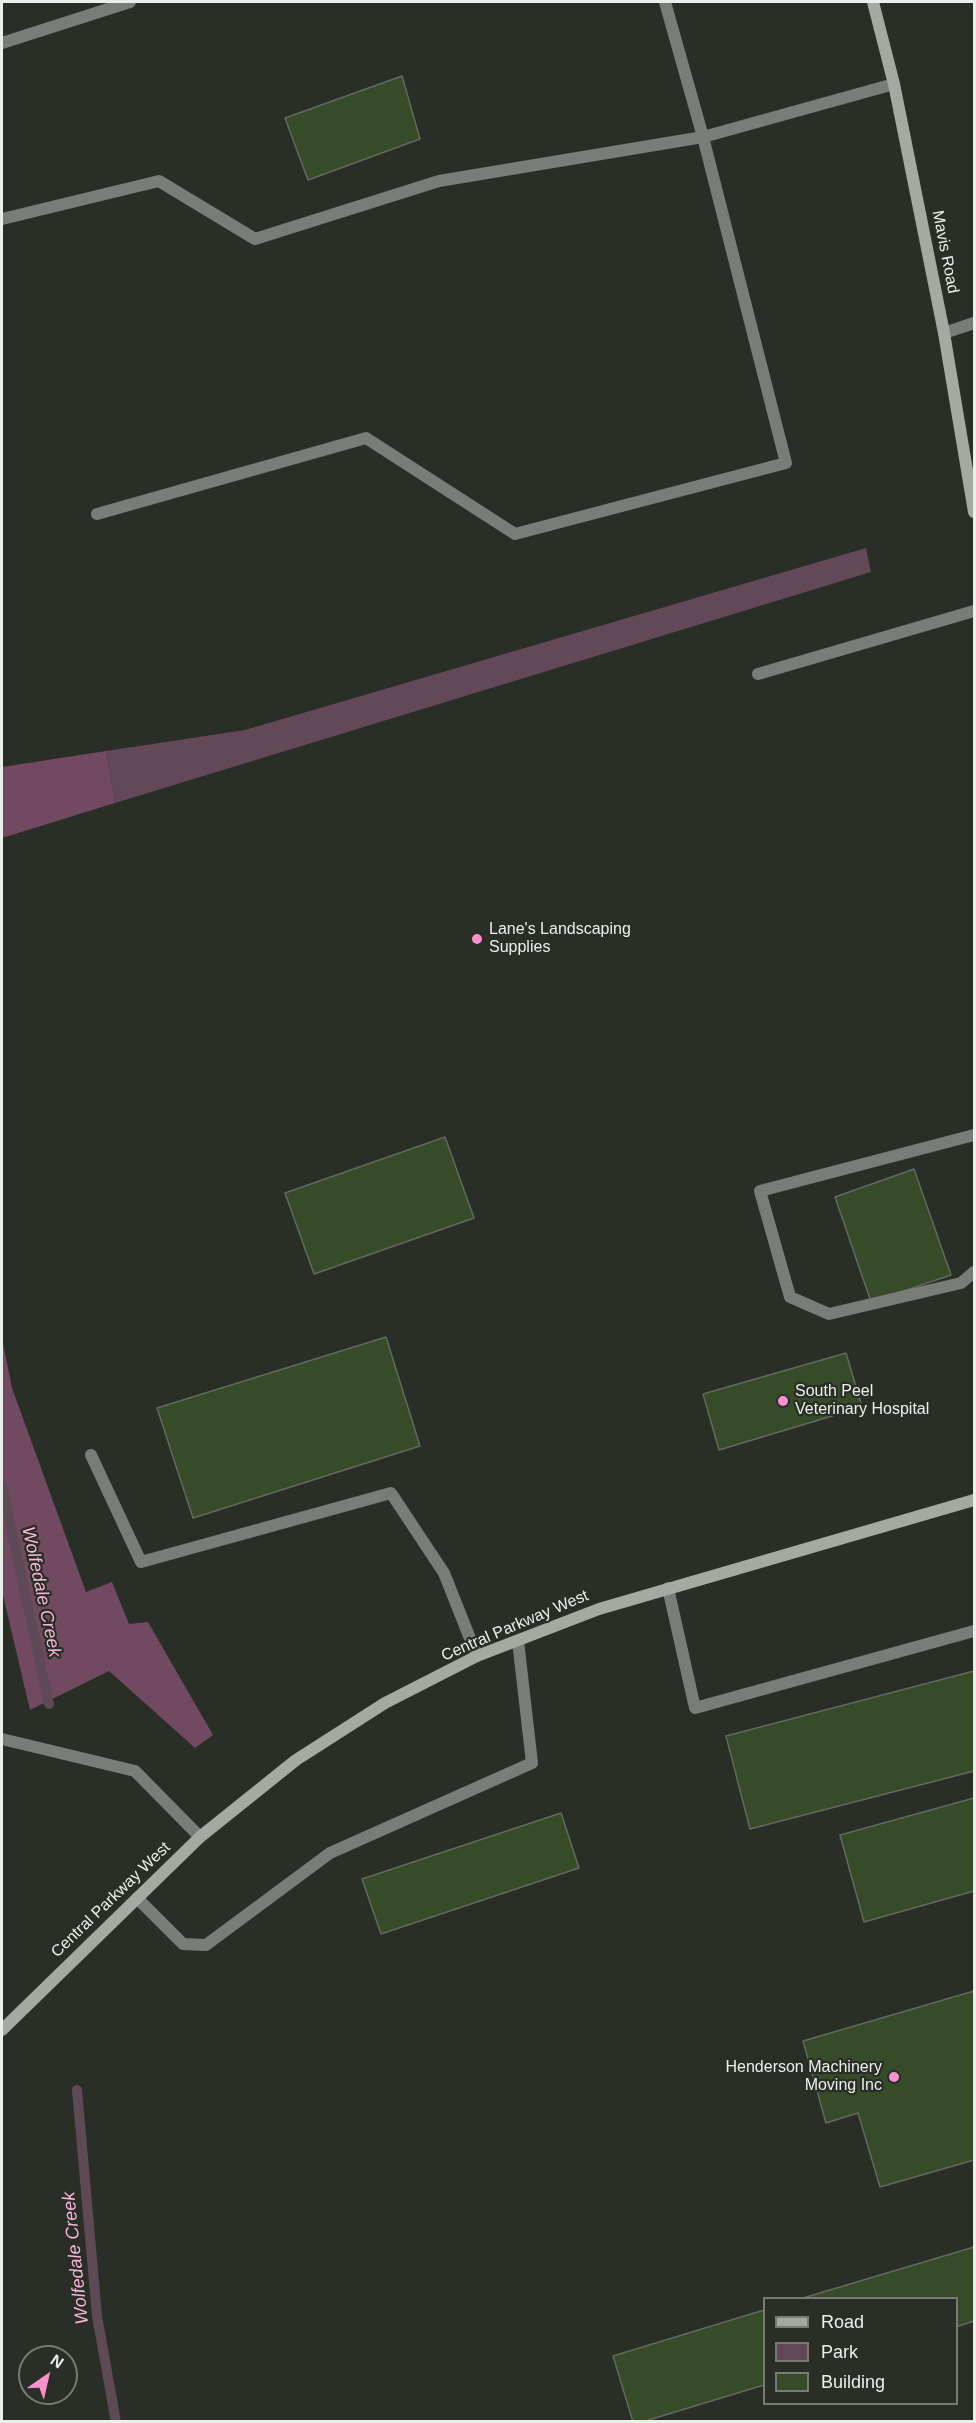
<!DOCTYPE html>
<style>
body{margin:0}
#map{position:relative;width:976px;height:2423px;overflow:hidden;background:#292e26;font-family:Arial,sans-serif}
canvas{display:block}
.frame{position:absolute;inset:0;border:3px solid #ebefe9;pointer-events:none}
.legend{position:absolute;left:763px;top:2297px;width:195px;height:108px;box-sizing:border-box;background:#292e26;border:2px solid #777b74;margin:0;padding:8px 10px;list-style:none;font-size:18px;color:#ebefe9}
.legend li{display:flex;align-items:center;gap:12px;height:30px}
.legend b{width:30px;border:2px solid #777b74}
.north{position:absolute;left:18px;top:2345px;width:60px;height:60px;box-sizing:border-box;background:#292e26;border:2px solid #777b74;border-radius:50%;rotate:34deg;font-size:16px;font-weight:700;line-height:24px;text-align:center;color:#ebefe9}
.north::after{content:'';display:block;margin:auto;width:21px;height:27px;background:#f790cd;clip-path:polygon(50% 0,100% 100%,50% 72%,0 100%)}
</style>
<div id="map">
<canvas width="976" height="2423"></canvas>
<div class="frame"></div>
<ul class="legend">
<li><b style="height:8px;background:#a4a9a2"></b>Road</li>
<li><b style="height:16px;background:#634958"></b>Park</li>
<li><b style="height:16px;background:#364c28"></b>Building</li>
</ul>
<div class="north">N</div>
</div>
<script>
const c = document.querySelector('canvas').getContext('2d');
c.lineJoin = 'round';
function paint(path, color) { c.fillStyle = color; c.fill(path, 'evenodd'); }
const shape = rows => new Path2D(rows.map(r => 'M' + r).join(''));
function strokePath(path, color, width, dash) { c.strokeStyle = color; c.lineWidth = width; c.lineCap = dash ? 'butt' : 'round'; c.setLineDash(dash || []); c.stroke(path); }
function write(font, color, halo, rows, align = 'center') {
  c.font = font + ' Arial,sans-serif'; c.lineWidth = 4.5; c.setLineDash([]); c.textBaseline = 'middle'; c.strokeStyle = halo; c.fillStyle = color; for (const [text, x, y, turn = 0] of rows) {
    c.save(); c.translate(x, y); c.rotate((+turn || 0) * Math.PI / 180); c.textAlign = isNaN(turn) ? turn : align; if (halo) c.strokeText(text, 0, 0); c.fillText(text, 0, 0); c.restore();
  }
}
const green = shape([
 [866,548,871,572,115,803,106,751,245,730]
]);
const forest = shape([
 [106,751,115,803,2,838,2,767],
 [2,1338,12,1388,86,1592,112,1582,129,1624,148,1622,213,1735,195,1748,109,1671,30,1710,2,1591]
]);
const stream = shape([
 [2,1486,49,1704],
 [77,2090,97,2316,116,2422]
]);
const building = shape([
 [402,76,420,139,308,180,285,118,402,76],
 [445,1137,474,1218,314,1274,285,1193,445,1137],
 [914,1169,951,1275,871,1302,835,1197,914,1169],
 [386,1337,420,1446,193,1518,157,1408,386,1337],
 [846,1353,862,1407,719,1450,703,1394,846,1353],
 [974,1671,974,1771,750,1829,726,1736,974,1671],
 [974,1798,974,1891,864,1922,840,1835,974,1798],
 [561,1813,579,1868,381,1934,362,1879,561,1813],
 [974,1991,974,2160,880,2187,858,2113,826,2123,803,2041,974,1991],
 [974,2247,974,2321,956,2327,956,2298,803,2298,974,2247],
 [764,2310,764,2385,642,2422,633,2422,613,2356,764,2310]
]);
const lane = shape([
 [2,43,130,2],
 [2,219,159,181,255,239,439,181,703,137,894,84],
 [944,333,974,323],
 [97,514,366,438,515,534,786,463,703,137,665,2],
 [758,674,974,611],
 [974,1135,760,1191,790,1297,829,1314,961,1283,974,1272],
 [91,1455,141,1562,391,1493,444,1573,477,1656],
 [668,1588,695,1708,974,1631],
 [2,1739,135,1771,200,1837],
 [137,1898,183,1944,206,1945,330,1853,532,1763,518,1641]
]);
const secondary = shape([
 [873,2,894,84,944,333,974,512],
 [2,2030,200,1837,296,1760,385,1703,477,1656,599,1609,974,1500]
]);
const markers = [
 [477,939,6,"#f790cd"],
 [783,1401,6,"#f790cd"],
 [894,2077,6,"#f790cd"]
];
const streetNames = [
 ["Mavis Road",945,252,79],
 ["Central Parkway West",515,1626,-23],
 ["Central Parkway West",111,1900,-44]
];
const poiNames = [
 ["Lane's Landscaping",489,930],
 ["Supplies",489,948],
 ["South Peel",795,1392],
 ["Veterinary Hospital",795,1410],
 ["Henderson Machinery",882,2068,"right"],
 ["Moving Inc",882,2086,"right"]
];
const waterNames = [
 ["Wolfedale Creek",41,1592,78],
 ["Wolfedale Creek",76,2258,-96]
];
paint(green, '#634958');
paint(forest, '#714960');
strokePath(stream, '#5e4a56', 10);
paint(building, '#364c28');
strokePath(building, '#63695f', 1.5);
strokePath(lane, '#797c77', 12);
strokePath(secondary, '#a4a9a2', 12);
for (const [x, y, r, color] of markers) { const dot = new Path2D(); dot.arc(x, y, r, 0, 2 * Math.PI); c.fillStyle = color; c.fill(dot); strokePath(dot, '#292e26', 2); }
write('16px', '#ebefe9', '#292e26', streetNames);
write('16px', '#ebefe9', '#292e26', poiNames, 'left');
write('italic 18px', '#fbb6dd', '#292e26', waterNames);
</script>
